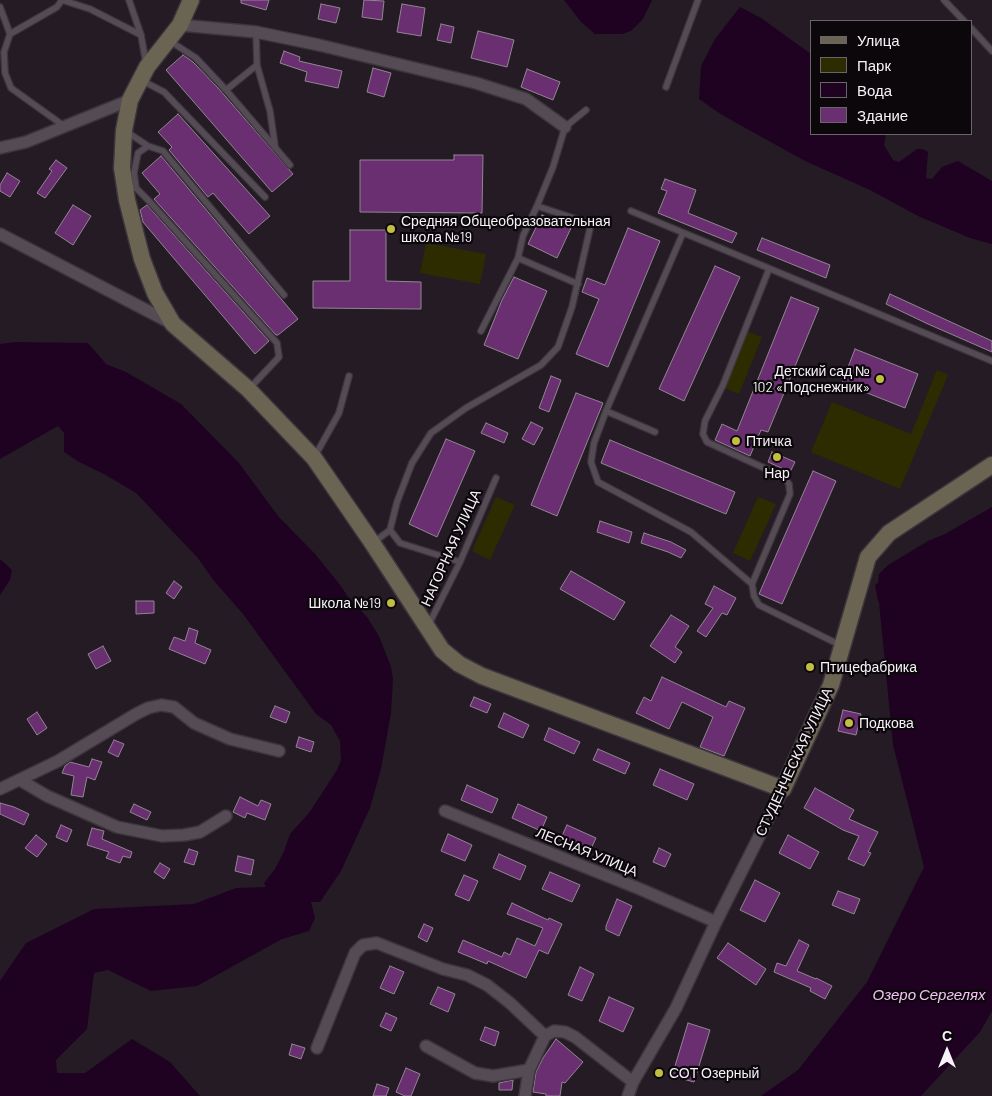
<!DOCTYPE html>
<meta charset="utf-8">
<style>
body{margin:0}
#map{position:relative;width:992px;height:1096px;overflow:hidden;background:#241b24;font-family:Barlow,sans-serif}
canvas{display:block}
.legend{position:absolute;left:810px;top:20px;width:162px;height:115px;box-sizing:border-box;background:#0b070b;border:1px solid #6a656a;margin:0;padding:6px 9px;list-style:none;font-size:15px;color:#f8f2f9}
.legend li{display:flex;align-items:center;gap:10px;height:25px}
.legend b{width:25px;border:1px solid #6a656a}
.north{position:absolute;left:922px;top:1026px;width:50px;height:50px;-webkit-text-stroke:4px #0b070b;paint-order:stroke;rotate:0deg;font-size:14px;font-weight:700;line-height:20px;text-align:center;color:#f8f2f9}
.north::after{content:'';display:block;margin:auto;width:18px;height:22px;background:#f8f2f9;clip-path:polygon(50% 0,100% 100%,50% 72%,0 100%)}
</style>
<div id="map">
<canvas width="992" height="1096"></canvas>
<ul class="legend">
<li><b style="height:6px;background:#6b6453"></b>Улица</li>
<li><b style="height:14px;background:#2d2c00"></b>Парк</li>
<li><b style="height:14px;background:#1f0222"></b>Вода</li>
<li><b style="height:14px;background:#6a2f70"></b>Здание</li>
</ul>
<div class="north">С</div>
</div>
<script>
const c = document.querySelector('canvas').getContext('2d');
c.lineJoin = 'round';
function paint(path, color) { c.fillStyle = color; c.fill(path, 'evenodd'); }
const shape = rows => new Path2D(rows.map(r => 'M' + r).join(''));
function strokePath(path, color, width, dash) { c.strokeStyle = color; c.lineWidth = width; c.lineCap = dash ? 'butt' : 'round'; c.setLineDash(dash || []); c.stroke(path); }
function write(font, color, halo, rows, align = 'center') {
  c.font = font + ' Barlow,sans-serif'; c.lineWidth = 4.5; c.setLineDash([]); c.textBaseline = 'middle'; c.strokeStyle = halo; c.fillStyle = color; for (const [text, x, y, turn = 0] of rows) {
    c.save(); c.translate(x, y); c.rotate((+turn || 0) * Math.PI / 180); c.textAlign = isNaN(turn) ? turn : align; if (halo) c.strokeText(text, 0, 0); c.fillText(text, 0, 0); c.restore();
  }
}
const green = shape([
 [426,243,486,254,480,284,420,273],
 [746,331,762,337,739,394,723,387],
 [937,370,948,375,900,489,811,452,832,402,911,434],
 [496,497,515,505,490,560,472,551],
 [758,497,776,504,750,561,733,553]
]);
const water = shape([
 [564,0,652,0,643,19,631,31,622,34,595,34,581,22],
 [740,7,761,18,811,54,811,134,886,134,884,145,893,160,899,162,917,149,923,149,928,152,926,178,932,179,942,167,958,161,992,181,992,244,970,238,918,216,870,190,805,161,722,115,699,99,701,66,715,39],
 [15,342,88,343,106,364,126,372,181,404,239,463,278,516,315,554,341,586,348,597,367,617,379,636,391,667,393,679,391,713,381,769,370,808,341,871,320,902,311,902,315,918,309,931,282,939,197,986,151,991,108,970,94,973,87,1029,56,1060,57,1073,85,1073,132,1039,170,1062,200,1096,0,1096,0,981,26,943,94,909,194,904,236,888,266,887,264,883,275,869,284,851,290,834,309,813,337,770,341,760,340,741,331,725,316,714,243,614,215,582,197,557,136,493,104,474,79,462,64,452,64,433,58,426,0,459,0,344],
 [992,507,992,1011,980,1032,921,1096,761,1096,798,1070,867,982,924,867,893,745,879,602,878,601,875,585,878,583,879,574,888,565,928,541,945,534],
 [0,559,12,570,10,580,0,595]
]);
const building = shape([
 [241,0,269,0,266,10,241,3,241,0],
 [364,0,384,1,382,20,362,17,364,0],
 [321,4,340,8,336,23,318,19,321,4],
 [402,4,425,8,421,36,397,32,402,4],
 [441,24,454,27,451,43,437,40,441,24],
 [478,31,514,40,507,67,471,58,478,31],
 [284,51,300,57,299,61,342,71,338,88,305,81,307,72,280,63,284,51],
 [183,55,193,62,218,88,293,174,272,192,166,70,183,55],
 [373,68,391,73,384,97,367,92,373,68],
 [527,69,560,82,553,100,521,87,527,69],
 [178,114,270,216,249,234,213,193,208,197,169,150,172,147,158,132,178,114],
 [454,155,483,155,482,213,360,212,360,160,454,160,454,155],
 [161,156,298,319,278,335,276,335,154,199,160,194,142,173,161,156],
 [56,160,67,168,45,198,37,193,52,171,49,169,56,160],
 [7,173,20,181,10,197,0,191,0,185,7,173],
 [665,179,696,190,688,213,737,233,732,243,658,213,667,191,661,189,665,179],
 [73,205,91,216,73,245,55,233,73,205],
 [147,205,269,341,255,354,143,222,140,210,147,205],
 [542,215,571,228,557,258,528,244,542,215],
 [628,228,660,241,608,367,576,354,599,299,582,292,587,278,605,285,628,228],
 [350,230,386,230,386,281,421,282,421,309,313,308,313,281,350,281,350,230],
 [762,238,830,265,826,278,757,250,762,238],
 [715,266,740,277,684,401,659,389,715,266],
 [514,277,547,291,518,359,484,345,502,300,514,277],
 [890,294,992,341,992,352,928,324,886,304,890,294],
 [791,297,819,308,768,432,761,430,750,456,715,440,722,424,737,431,791,297],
 [855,349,918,374,905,408,842,383,855,349],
 [551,376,561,380,549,412,539,408,551,376],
 [576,393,603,403,557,516,531,505,576,393],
 [531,422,543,428,534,445,522,439,531,422],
 [486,423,508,433,504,443,481,433,486,423],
 [446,439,475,451,437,537,409,524,446,439],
 [610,440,735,492,726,514,601,463,610,440],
 [772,452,795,462,790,472,768,462,772,452],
 [813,471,836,481,782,604,759,594,813,471],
 [600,521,632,532,629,543,597,532,600,521],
 [644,533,671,542,686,550,681,558,668,552,641,543,644,533],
 [571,571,625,602,614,620,560,589,571,571],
 [174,581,182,587,174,599,166,593,174,581],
 [714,586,736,598,727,615,722,613,706,637,697,631,713,608,705,604,714,586],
 [136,601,154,601,154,613,136,614,136,601],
 [671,615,689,626,675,647,682,652,675,663,650,646,671,615],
 [189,628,198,631,195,643,211,650,205,664,169,649,174,637,185,641,189,628],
 [103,646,111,661,96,669,88,654,103,646],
 [662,677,726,707,729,701,745,708,724,756,700,747,713,717,682,702,669,729,636,713,644,697,651,701,662,677],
 [474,697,491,704,487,713,470,706,474,697],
 [275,706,290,712,286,723,270,717,275,706],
 [843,710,861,714,856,735,838,731,843,710],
 [37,712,47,728,37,735,27,719,37,712],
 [504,713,529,725,523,738,498,727,504,713],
 [549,728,580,742,574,754,544,740,549,728],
 [299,737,314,742,311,752,296,747,299,737],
 [114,740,124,744,118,757,108,752,114,740],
 [598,749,630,763,625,774,593,760,598,749],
 [92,759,102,762,95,780,87,777,83,797,71,795,74,776,62,773,65,766,70,762,89,767,92,759],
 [660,769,694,784,687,800,653,785,660,769],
 [467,785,498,799,492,813,461,800,467,785],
 [815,788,854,810,849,819,878,832,868,852,871,853,864,866,848,859,859,836,843,830,804,808,815,788],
 [240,797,258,806,261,800,271,804,265,820,247,813,245,818,233,812,240,797],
 [0,803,14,807,29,814,24,825,0,814,0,803],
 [134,804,151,812,147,820,130,812,134,804],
 [518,804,547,817,541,831,512,818,518,804],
 [61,825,72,830,67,842,56,837,61,825],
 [567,825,596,838,589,853,560,840,567,825],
 [92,828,104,831,102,839,132,852,130,858,123,856,120,863,106,858,109,852,87,845,92,828],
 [448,834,472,845,465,861,441,851,448,834],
 [36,835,47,844,37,857,25,848,36,835],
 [788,835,819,852,810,869,779,853,788,835],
 [659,848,671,854,665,867,653,862,659,848],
 [189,849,198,852,194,865,184,862,189,849],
 [499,854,526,866,520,880,493,868,499,854],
 [238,856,254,860,251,875,235,871,238,856],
 [160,863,170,869,164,879,154,872,160,863],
 [550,872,580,885,572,902,542,889,550,872],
 [464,875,478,881,469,901,455,895,464,875],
 [755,880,780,893,765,922,740,910,755,880],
 [838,891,860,899,854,914,832,905,838,891],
 [617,899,632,906,619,936,606,930,606,926,617,899],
 [512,903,548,920,549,918,562,924,548,954,539,950,526,978,488,961,487,964,458,952,463,940,502,957,504,952,510,955,517,938,535,946,543,928,507,914,512,903],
 [424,924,433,928,427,942,418,937,424,924],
 [799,940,809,945,797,971,816,979,816,978,832,986,825,999,810,991,811,988,774,972,777,963,786,966,799,940],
 [728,943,766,969,756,985,717,958,728,943],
 [390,966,404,972,394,994,380,988,390,966],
 [580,967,594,974,582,1001,568,995,580,967],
 [438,987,455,994,448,1012,430,1004,438,987],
 [609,997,634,1008,623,1032,599,1021,609,997],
 [386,1013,397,1018,391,1031,380,1026,386,1013],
 [688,1023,710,1030,694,1082,672,1076,688,1023],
 [485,1027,499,1032,495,1046,480,1040,485,1027],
 [556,1039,583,1062,565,1083,562,1082,560,1096,546,1096,546,1094,533,1092,536,1072,543,1058,556,1039],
 [292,1044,305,1048,301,1059,289,1055,292,1044],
 [406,1068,420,1074,411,1096,405,1096,396,1092,406,1068],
 [513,1080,512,1090,499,1090,499,1083,513,1080],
 [377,1084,389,1088,386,1096,373,1096,377,1084]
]);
const lane = shape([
 [129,0,141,35,146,63],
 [944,0,964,21],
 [0,7,10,34],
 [971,28,992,51],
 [170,41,196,58,226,90,290,165],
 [257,65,270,111,275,146],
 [143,81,164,92,265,197],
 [666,87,698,0],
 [226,90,257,65,256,32],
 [64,126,11,88,5,73,4,52,10,34,57,7,62,0,90,9,141,35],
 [127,132,148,146,138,153,134,173,136,188],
 [148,146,163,151,284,295],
 [128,188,136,188,150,202,277,343,279,357,249,389],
 [537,206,523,236,518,258,578,284],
 [631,211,992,361],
 [769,269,723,385,705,421,703,434,707,442,784,477,789,484,790,494,752,584,754,596,759,605,840,645],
 [481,331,518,258],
 [606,411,594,443,591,462,598,482,691,532,752,584],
 [655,432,606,411,683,233],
 [315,456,339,413,349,376],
 [390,530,400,543,460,562],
 [374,542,390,530,397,502,412,463,431,433,466,408,541,365,558,347,572,307,591,224,537,206,553,167,565,127,586,110],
 [428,626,460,562,496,478]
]);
const street = shape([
 [180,25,256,32,319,45,476,83,526,99,565,127],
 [0,148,26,142,130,100],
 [0,234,171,323],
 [20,780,47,796,117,827,162,836,184,835,200,832,226,816],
 [0,789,58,761,136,714,148,708,161,705,174,707,194,723,230,739,279,751],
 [445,811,640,889,716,922],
 [426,1046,475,1073,493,1076,529,1070],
 [317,1048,355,953,363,945,377,943,443,969,467,975,487,985,510,1003,545,1036],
 [525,1096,529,1070,545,1036,554,1031,565,1032,575,1037,633,1082],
 [628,1096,633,1082,676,1008,716,922,783,789]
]);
const secondary = shape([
 [191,0,180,25,147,67,130,100,124,130,122,168,127,200,142,259,155,293,173,324,248,389,314,458,373,544,427,627,442,650,459,664,482,676,783,789,831,685,868,557,889,533,992,465]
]);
const markers = [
 [391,229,5,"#c1be40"],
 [880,379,5,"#c1be40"],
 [736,441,5,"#c1be40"],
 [777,457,5,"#c1be40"],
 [391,603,5,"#c1be40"],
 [810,667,5,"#c1be40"],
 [849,723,5,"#c1be40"],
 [659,1073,5,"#c1be40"]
];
const poiNames = [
 ["Средняя Общеобразовательная",401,221],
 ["школа №19",401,237],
 ["Детский сад №",870,371,"right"],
 ["102 «Подснежник»",870,387,"right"],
 ["Птичка",746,441],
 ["Нар",777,473,"center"],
 ["Школа №19",381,603,"right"],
 ["Птицефабрика",820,667],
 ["Подкова",859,723],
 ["СОТ Озерный",669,1073]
];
const streetNames = [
 ["НАГОРНАЯ УЛИЦА",451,548,-66],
 ["СТУДЕНЧЕСКАЯ УЛИЦА",794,762,-65],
 ["ЛЕСНАЯ УЛИЦА",587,852,22]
];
const waterNames = [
 ["Озеро Сергелях",929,995]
];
paint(green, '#2d2c00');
paint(water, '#1f0222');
paint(building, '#6a2f70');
strokePath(building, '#918692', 1);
strokePath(lane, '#3c353c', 8);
strokePath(street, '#3c353c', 14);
strokePath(secondary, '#3c353c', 19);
strokePath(lane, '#554b55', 5.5);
strokePath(street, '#554b55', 11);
strokePath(secondary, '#6b6453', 16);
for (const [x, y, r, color] of markers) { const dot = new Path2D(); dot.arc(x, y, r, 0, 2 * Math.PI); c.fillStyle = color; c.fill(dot); strokePath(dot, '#0b070b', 2); }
write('14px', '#f8f2f9', '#0b070b', poiNames, 'left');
write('14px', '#f8f2f9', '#0b070b', streetNames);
write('italic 15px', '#f5c2f9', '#0b070b', waterNames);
</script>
